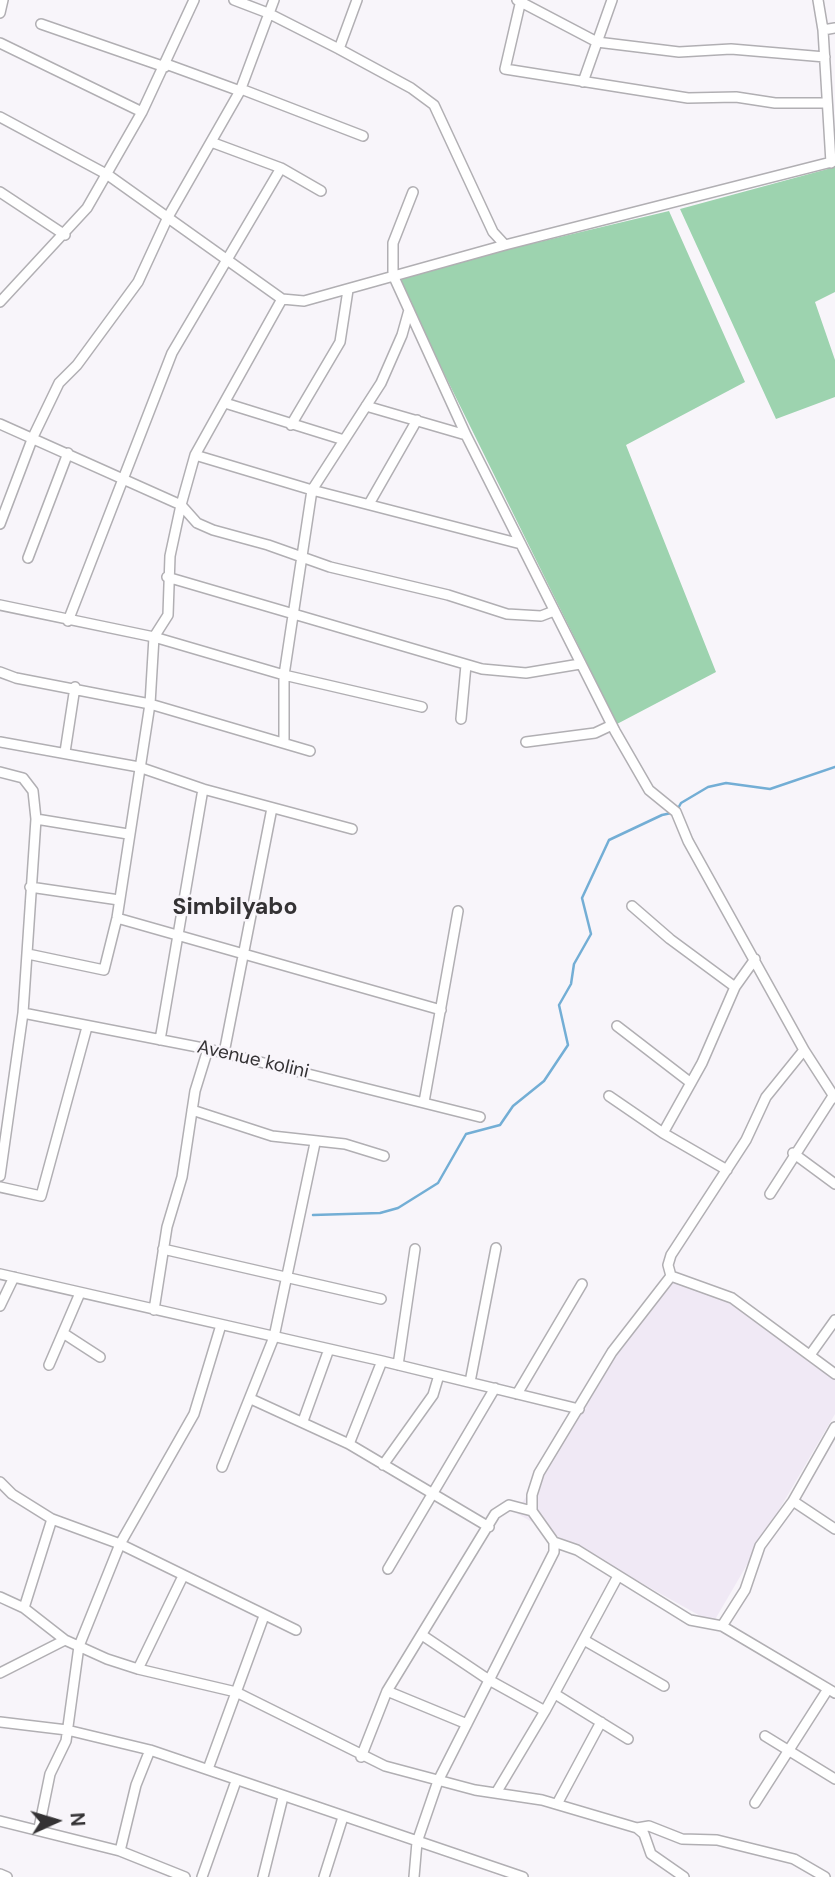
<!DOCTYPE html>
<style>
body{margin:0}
#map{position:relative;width:835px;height:1877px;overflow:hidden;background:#f8f5fa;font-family:"DM Sans",sans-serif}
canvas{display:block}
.north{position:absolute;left:21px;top:1786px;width:70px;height:70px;-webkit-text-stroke:5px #f8f5fa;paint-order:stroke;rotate:86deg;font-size:19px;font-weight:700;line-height:28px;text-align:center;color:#343234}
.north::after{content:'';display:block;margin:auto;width:24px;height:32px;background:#343234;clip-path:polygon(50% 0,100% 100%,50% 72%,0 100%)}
</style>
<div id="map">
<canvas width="835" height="1877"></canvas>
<div class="north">N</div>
</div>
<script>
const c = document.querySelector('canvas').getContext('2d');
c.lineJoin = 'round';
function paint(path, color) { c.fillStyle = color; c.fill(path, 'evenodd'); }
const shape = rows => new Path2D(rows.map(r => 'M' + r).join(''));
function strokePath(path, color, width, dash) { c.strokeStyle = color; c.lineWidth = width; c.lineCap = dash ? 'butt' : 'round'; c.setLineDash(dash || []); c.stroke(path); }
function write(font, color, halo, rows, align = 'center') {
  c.font = font + ' "DM Sans",sans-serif'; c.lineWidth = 5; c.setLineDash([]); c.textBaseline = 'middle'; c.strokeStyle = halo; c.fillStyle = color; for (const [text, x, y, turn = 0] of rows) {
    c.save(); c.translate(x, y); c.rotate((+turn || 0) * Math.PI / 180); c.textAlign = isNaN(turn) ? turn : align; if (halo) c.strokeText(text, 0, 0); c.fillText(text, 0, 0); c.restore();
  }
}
const built = shape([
 [673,1278,728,1299,835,1380,835,1414,713,1623,516,1513,612,1357]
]);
const green = shape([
 [835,167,835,292,815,302,835,360,835,397,776,419,680,209],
 [669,211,745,382,626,445,716,672,617,724,396,276]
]);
const stream = shape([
 [313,1215,380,1213,398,1208,438,1183,466,1134,500,1125,513,1106,544,1081,568,1045,559,1005,571,984,574,964,591,934,582,898,609,840,662,815,676,812,681,803,708,787,726,783,770,789,835,767]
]);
const minor = shape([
 [234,0,268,13,339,49,411,88,434,105,493,232,505,245],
 [517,0,597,42,679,52,731,49,825,57],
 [521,0,505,69,688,98,736,97,775,103,827,103],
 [818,0,823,30,831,163],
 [0,13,3,0],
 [41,24,165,67],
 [823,30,835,28],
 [0,43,142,112],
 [339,49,357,0],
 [166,64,240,91],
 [583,82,612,0],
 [241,89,363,136],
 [0,117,108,175,282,299,304,301,505,245,835,161],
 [211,142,281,168,321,191],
 [0,192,65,235],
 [413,192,393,243,393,275,466,435,615,731,649,790,676,812,688,841,804,1050,835,1098],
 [0,302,87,208,142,112,194,0],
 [225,403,344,440],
 [366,406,466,435],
 [0,424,181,505,197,523,213,530,268,545,330,567,448,595,507,614,541,616,554,611],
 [291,425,340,342,348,290],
 [195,455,312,490,521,544],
 [369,504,417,420],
 [0,524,33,437,59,383,77,365,138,282,168,217,240,91,274,0],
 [28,558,68,453],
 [167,577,482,669,526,673,580,664],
 [0,605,154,637,284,675,422,707],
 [68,621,172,353,281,168],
 [0,672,16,678,150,704,310,751],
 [461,719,466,665],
 [0,742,139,767,203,789,352,829],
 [526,742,595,733,612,725],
 [284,743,284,675,312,490,381,383,402,335,409,310],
 [65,752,75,687],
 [0,772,23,778,33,791,36,819,23,1013,0,1176],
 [36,819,128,834],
 [30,887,119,900],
 [632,906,670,939,735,987],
 [117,918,441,1010],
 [28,954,104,970,117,918,150,704,154,637,168,615,170,556,181,505,195,455,282,299],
 [23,1013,208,1049,480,1117],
 [617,1026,691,1083],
 [160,1040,203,789],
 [224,1053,272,808],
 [609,1096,663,1133,727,1170],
 [424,1102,458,911],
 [192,1110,272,1136,345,1144,384,1156],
 [663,1133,702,1063,735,987,755,959],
 [793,1153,835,1184],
 [0,1187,41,1196,87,1027],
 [770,1194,833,1096],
 [163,1249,381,1299],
 [0,1274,382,1361,579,1409],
 [671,1276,668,1265,671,1255,746,1140,766,1097,804,1050],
 [671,1276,732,1298,835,1374],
 [0,1306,14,1277],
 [154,1310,167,1227,182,1177,195,1091,208,1049],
 [63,1333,100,1357],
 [810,1355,835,1320],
 [49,1365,80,1293],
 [398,1365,415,1249],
 [470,1382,496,1248],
 [517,1394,582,1284],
 [251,1399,349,1444,489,1527],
 [303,1421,329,1349],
 [349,1444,382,1361],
 [383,1465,433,1395,439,1375],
 [222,1467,274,1337,315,1143],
 [0,1482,12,1494,52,1519,120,1544,296,1630],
 [793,1501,835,1529],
 [554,1542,577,1550,690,1620,722,1626,835,1693],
 [388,1569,495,1388],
 [0,1597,24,1608,65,1640,107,1659,138,1669,236,1692,385,1766,475,1790,542,1800,637,1828,644,1834,651,1854,684,1877],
 [24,1608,52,1519],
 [722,1626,745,1590,760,1546,793,1501,835,1427],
 [422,1635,489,1680,545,1711],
 [584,1640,664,1686],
 [138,1669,183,1576],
 [0,1673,65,1640],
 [387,1691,467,1724],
 [555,1694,628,1739],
 [0,1722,67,1730,150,1750,523,1877],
 [765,1736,835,1779],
 [361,1757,387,1691,495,1514,509,1505,532,1511],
 [208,1769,264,1616],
 [496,1793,545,1711,618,1576],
 [755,1803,828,1689],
 [557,1804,601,1722],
 [0,1821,120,1851,185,1877],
 [39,1828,50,1774,66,1741,79,1646,120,1544,194,1414,221,1325],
 [637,1828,649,1826,682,1839,717,1840,794,1859,825,1877],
 [120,1851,136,1785,150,1750],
 [0,1874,7,1877],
 [202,1877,236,1781],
 [263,1877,283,1797],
 [324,1877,343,1817],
 [414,1877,417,1842,438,1781,554,1552,554,1542,532,1511,532,1495,539,1473,612,1352,671,1276]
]);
const streetNames = [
 ["Avenue kolini",253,1060,13]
];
const quarterNames = [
 ["Simbilyabo",235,908]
];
paint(built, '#f0e9f5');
paint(green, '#9dd3af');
strokePath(stream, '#73aed5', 2.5);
strokePath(minor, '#b1afb3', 12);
strokePath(minor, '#fff', 9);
write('19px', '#343234', '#f8f5fa', streetNames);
write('bold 23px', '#343234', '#f8f5fa', quarterNames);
</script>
